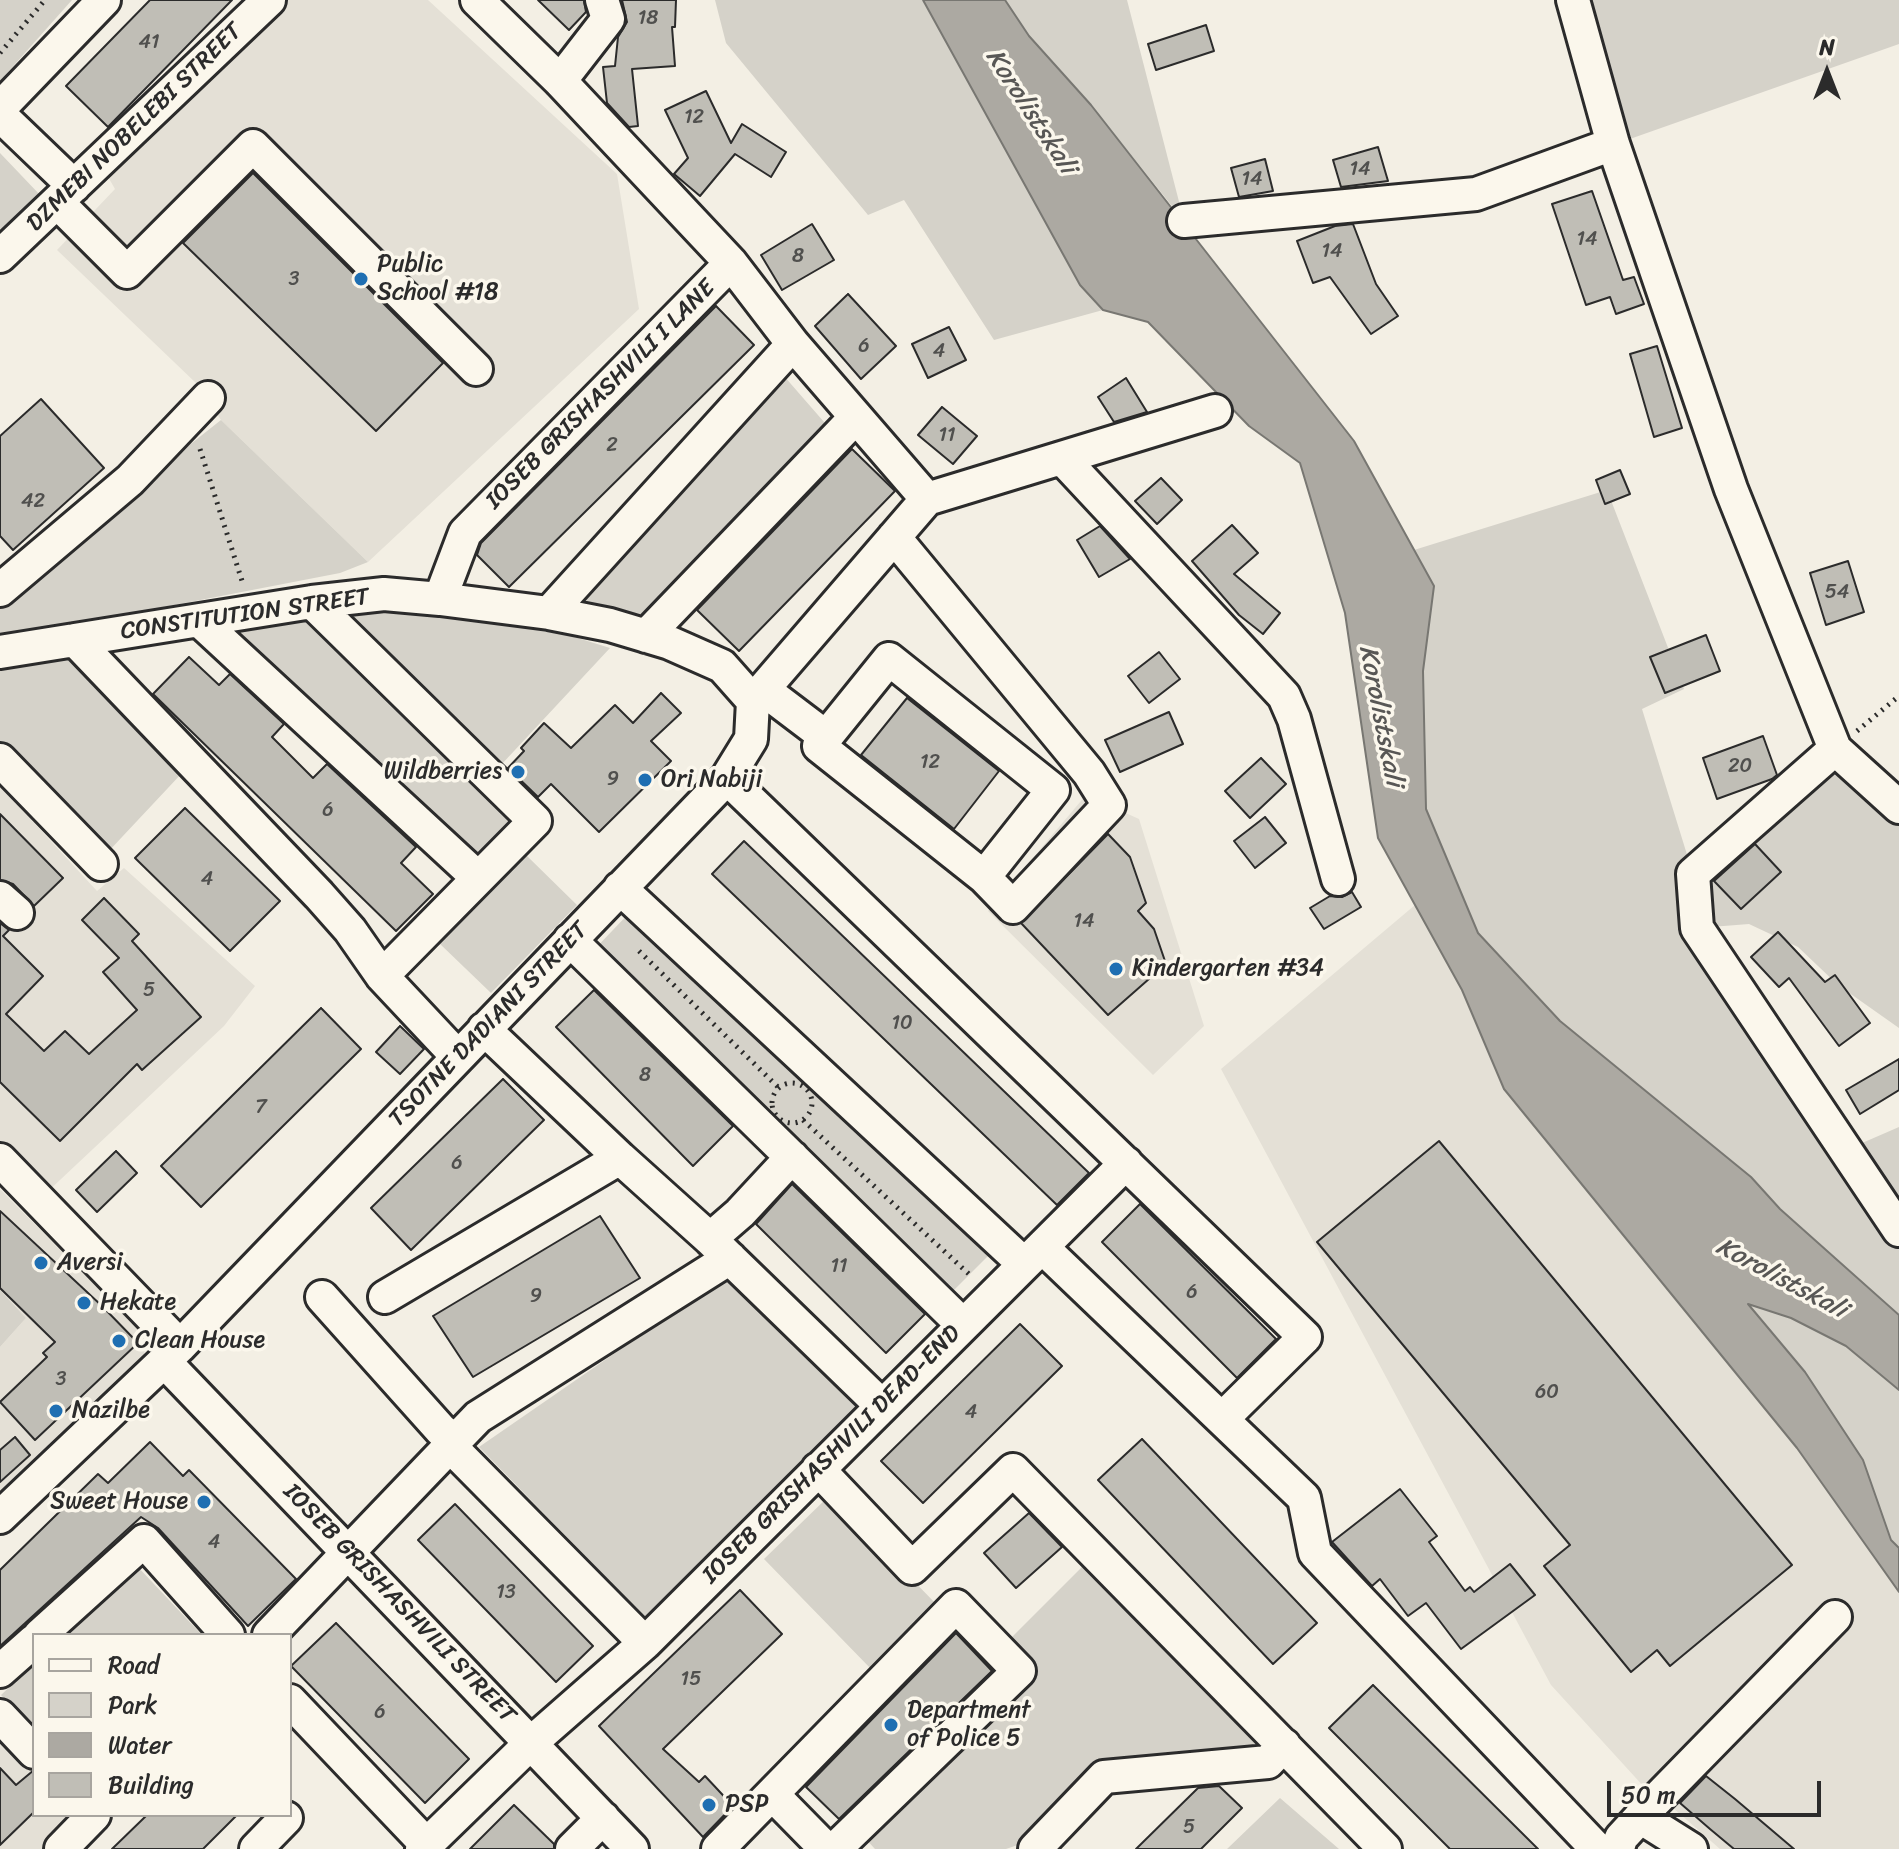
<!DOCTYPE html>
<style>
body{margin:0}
#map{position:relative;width:1899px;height:1849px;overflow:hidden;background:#f3efe4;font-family:Sriracha,sans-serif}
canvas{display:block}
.legend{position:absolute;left:32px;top:1633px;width:260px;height:184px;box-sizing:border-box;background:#fbf7ec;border:2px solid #a8a59f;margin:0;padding:10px 14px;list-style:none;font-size:24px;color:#2b2b2b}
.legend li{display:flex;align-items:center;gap:16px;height:40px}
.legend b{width:40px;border:2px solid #a8a59f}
.north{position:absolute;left:1787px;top:32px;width:80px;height:80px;-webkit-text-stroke:6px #fbf7ec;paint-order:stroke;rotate:0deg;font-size:22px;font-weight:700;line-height:32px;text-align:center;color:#2b2b2b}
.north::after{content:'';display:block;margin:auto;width:28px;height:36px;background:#2b2b2b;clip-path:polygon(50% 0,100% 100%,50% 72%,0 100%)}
.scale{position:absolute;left:1607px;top:1781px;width:214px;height:36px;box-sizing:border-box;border:4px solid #2b2b2b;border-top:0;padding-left:10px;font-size:24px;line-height:28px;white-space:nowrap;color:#2b2b2b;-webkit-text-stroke:6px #fbf7ec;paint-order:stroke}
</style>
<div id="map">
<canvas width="1899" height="1849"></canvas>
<ul class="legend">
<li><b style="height:10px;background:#fbf7ec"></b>Road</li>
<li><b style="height:22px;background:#d5d2c9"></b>Park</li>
<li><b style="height:22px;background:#aca9a2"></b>Water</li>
<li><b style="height:22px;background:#c0beb6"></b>Building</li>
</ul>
<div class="north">N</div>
<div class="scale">50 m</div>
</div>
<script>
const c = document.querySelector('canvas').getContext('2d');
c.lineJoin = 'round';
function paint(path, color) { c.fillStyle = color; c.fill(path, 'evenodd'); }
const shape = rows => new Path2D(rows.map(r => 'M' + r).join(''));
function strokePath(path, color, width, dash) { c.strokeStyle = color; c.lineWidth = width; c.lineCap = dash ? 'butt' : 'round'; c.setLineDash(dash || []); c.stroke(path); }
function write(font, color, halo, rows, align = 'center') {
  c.font = font + ' Sriracha,sans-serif'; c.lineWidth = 7; c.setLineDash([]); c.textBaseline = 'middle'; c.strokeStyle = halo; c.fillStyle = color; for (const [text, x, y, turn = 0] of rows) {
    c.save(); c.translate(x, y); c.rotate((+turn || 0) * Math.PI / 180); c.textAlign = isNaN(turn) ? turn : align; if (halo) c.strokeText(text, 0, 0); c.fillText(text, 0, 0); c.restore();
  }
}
const built = shape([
 [276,0,428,0,617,174,639,309,368,562,221,420,197,384,57,250,115,189,103,168],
 [0,786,97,891,124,868,255,986,224,1026,44,1195,0,1149],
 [1086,795,1139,819,1204,1026,1153,1075,988,911],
 [1415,905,1462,990,1797,1448,1899,1592,1899,1849,1720,1849,1672,1807,1651,1783,1645,1788,1551,1685,1221,1069],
 [0,1189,146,1337,144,1355,0,1494,0,1347,26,1318,0,1290],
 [0,1727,34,1761,34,1815,88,1815,58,1849,0,1849]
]);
const green = shape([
 [0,0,72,0,0,81],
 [715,0,923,0,1080,285,1103,310,994,340,904,200,868,215,726,43],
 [1005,0,1127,0,1184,221,1091,105,1029,36],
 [1583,0,1899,0,1899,44,1627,140],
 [0,153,41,196,0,236],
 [777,368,831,430,652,617,569,598],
 [221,420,368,562,340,573,9,637,0,636,0,595],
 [1607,490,1684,689,1642,709,1693,874,1835,749,1899,807,1899,1028,1838,985,1798,947,1749,924,1698,928,1846,1150,1899,1127,1899,1315,1780,1209,1751,1177,1560,1021,1477,933,1426,809,1423,671,1434,586,1414,550],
 [402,606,539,626,610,648,487,780,522,819,478,861,224,628],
 [63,649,183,772,107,853,0,742,0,663],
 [526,855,577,905,491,993,439,943],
 [634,908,998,1246,943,1301,590,954],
 [728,1275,860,1408,648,1620,479,1447],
 [0,1290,26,1318,0,1347],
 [1747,1303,1791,1318,1846,1346,1899,1390,1899,1548,1891,1540],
 [830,1495,939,1607,873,1671,764,1559],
 [1088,1561,1263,1740,1249,1754,1104,1767,1035,1839,1006,1849,875,1849,862,1835,1029,1674,1003,1646],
 [137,1566,202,1635,64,1635],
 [34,1664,34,1730,1,1695],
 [1280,1798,1339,1849,1227,1849]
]);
const water = shape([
 [923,0,1005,0,1029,36,1091,105,1354,441,1434,586,1423,671,1426,809,1478,933,1560,1021,1751,1177,1780,1209,1899,1315,1899,1390,1846,1346,1791,1318,1748,1304,1805,1372,1863,1460,1891,1540,1899,1548,1899,1592,1797,1448,1504,1089,1462,990,1378,838,1345,613,1300,463,1249,426,1148,322,1103,310,1080,285,923,0]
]);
const building = shape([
 [150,0,232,0,108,127,66,86,150,0],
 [538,0,584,0,586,12,569,30,538,0],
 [622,0,676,0,675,27,672,27,675,66,632,69,638,126,629,127,607,103,603,67,615,66,618,37,627,22,622,0],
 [1206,25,1214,51,1156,70,1148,44,1206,25],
 [706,91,731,143,742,124,786,152,771,177,735,154,700,196,674,174,688,158,665,110,706,91],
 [1378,147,1388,181,1341,187,1333,160,1378,147],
 [1265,159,1273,191,1239,197,1231,168,1265,159],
 [253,173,443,363,376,431,183,243,253,173],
 [1592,191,1623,280,1634,277,1644,304,1616,314,1610,297,1586,305,1552,204,1592,191],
 [812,224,834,260,782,290,761,255,812,224],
 [1353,224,1376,284,1398,316,1371,334,1330,277,1313,283,1297,241,1335,226,1353,224],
 [848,294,896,346,861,379,815,326,848,294],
 [716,306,754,345,509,587,477,555,481,543,716,306],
 [949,327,966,360,928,378,912,344,949,327],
 [1657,346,1682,428,1654,437,1630,354,1657,346],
 [1126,378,1147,412,1114,422,1098,397,1126,378],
 [41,399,104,468,13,550,0,536,0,436,41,399],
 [942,407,977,436,953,464,918,435,942,407],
 [852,449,895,491,739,651,697,610,852,449],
 [1620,470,1630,494,1605,504,1596,480,1620,470],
 [1161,478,1182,500,1157,524,1135,501,1161,478],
 [1232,525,1258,553,1234,574,1280,613,1263,634,1239,615,1192,561,1232,525],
 [1100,526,1130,559,1099,577,1077,540,1100,526],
 [1848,561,1864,612,1826,625,1810,573,1848,561],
 [1706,635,1720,671,1665,693,1650,657,1706,635],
 [1159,652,1180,679,1149,703,1128,676,1159,652],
 [189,657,219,685,230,674,284,724,272,737,313,778,327,764,416,847,401,863,433,894,396,931,153,694,189,657],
 [661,693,681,713,651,741,671,761,599,832,551,784,538,797,508,768,524,751,521,748,544,723,571,748,615,705,633,723,661,693],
 [907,698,999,771,954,829,861,755,907,698],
 [1169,712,1183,744,1120,772,1105,740,1169,712],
 [1763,736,1777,775,1772,779,1717,799,1703,758,1763,736],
 [1261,758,1286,784,1250,818,1225,791,1261,758],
 [185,808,280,901,230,951,135,858,185,808],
 [0,814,63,878,34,906,13,884,0,880,0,814],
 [1265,817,1286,843,1255,868,1234,841,1265,817],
 [1108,834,1130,857,1146,903,1138,911,1154,929,1166,964,1108,1015,1021,923,1108,834],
 [744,841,1089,1173,1057,1205,712,874,744,841],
 [1755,844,1781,872,1741,909,1714,881,1755,844],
 [1352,892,1361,907,1324,929,1310,908,1330,896,1342,897,1352,892],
 [104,898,139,934,132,941,201,1017,142,1070,137,1064,60,1141,0,1082,0,923,9,930,3,936,43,976,6,1014,44,1051,65,1031,89,1054,137,1010,103,972,119,958,82,920,104,898],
 [1778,932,1825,982,1835,975,1870,1023,1839,1046,1789,978,1779,987,1751,957,1778,932],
 [594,990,733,1126,693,1166,556,1027,594,990],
 [321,1008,361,1049,201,1207,161,1166,321,1008],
 [400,1026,424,1049,400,1074,376,1052,400,1026],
 [1899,1059,1899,1090,1860,1114,1846,1090,1899,1059],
 [503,1079,544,1120,411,1250,371,1208,503,1079],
 [1439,1141,1792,1565,1670,1666,1657,1650,1631,1672,1544,1566,1570,1545,1317,1242,1439,1141],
 [116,1151,137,1173,97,1212,76,1190,116,1151],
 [792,1184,925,1314,886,1353,756,1224,792,1184],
 [1140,1204,1276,1339,1237,1378,1102,1242,1140,1204],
 [0,1211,102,1306,138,1343,35,1440,0,1402,47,1357,43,1353,55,1342,0,1288,0,1211],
 [600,1216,640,1278,473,1377,433,1316,600,1216],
 [1020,1324,1062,1366,923,1503,881,1461,1020,1324],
 [15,1437,30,1455,0,1482,0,1450,15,1437],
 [1142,1439,1317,1623,1273,1664,1098,1480,1142,1439],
 [150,1442,183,1476,189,1470,296,1579,248,1626,158,1528,141,1517,0,1646,0,1570,98,1474,108,1483,150,1442],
 [1400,1489,1437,1536,1429,1542,1465,1591,1470,1587,1474,1592,1510,1564,1535,1595,1461,1649,1426,1603,1408,1616,1380,1579,1372,1586,1332,1542,1400,1489],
 [455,1504,593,1646,556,1682,418,1540,455,1504],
 [1029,1513,1062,1547,1016,1588,984,1553,1029,1513],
 [740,1590,782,1634,663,1749,699,1782,705,1776,733,1806,703,1837,599,1726,740,1590],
 [336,1623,469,1759,425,1803,291,1666,336,1623],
 [956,1633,992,1671,839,1819,806,1787,956,1633],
 [1373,1685,1538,1849,1450,1849,1329,1728,1373,1685],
 [0,1768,16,1785,34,1770,34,1812,0,1845,0,1768],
 [1706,1776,1735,1799,1794,1849,1734,1849,1710,1829,1680,1803,1706,1776],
 [1219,1786,1242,1808,1201,1849,1136,1849,1198,1788,1219,1786],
 [514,1805,554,1844,554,1849,470,1849,514,1805],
 [147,1815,237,1815,203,1849,112,1849,147,1815]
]);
const path = shape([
 [0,53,45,0],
 [200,449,243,584],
 [1857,731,1899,696],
 [639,951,779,1088],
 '772 1103a20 20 0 1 1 40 0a20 20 0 1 1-40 0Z',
 [803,1120,971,1276]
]);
const minor = shape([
 [477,0,560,81,731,263,793,344,927,499],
 [1573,0,1613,144,1731,489,1835,749,1899,807],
 [560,81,608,19,602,0],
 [0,108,104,0],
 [0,115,74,186],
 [57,202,127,272,253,146,476,369],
 [1184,221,1476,194,1613,144],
 [0,256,269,0],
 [1062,458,1284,696,1294,719,1338,879],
 [927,499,1215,411],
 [894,537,1089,773,1109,805,1013,907,984,877],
 [0,590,130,480,208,398],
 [440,599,465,533,731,263],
 [312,602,535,821,382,976],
 [549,613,793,344],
 [200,621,478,878],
 [646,636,856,417],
 [75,640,319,895,350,930,382,976,458,1057],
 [0,652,312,602,384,594,440,599,549,613,610,625,670,643,722,666,753,701],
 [764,690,826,737,889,659,1053,790,984,877,819,746,826,737],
 [1835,749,1693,874,1697,928,1899,1230],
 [0,760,101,864],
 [727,778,1305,1337,1222,1419],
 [620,888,1024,1264],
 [0,898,17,913],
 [570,940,963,1325],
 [484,1029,620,1158,710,1239,882,1406],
 [0,1160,180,1346],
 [710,1239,740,1213,792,1157],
 [1042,1247,1304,1498,1315,1553,1597,1849],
 [322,1297,441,1430,454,1440],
 [385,1297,620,1158],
 [164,1361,632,1849],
 [818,1469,912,1568,1013,1470,1385,1849],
 [0,1517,180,1346,727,778,751,739,753,701,927,499],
 [40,1635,144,1541,228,1635],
 [269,1635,450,1446],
 [645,1643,450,1446,478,1417,730,1258],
 [0,1671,34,1641],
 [290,1701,427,1845],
 [0,1716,34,1752],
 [772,1794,826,1849],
 [1640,1817,1691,1849],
 [61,1849,94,1815],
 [256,1849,286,1818],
 [422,1849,532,1742,645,1643,1126,1163],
 [572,1849,603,1818],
 [718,1849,956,1606,1019,1671,835,1849],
 [1035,1849,1104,1777,1268,1762,1284,1745],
 [1618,1849,1621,1838,1656,1800,1835,1617]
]);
const markers = [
 [361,279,8,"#1f6fb2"],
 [518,772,8,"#1f6fb2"],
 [645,780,8,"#1f6fb2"],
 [1116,969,8,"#1f6fb2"],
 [41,1263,8,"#1f6fb2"],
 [84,1303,8,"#1f6fb2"],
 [119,1341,8,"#1f6fb2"],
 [56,1411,8,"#1f6fb2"],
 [204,1502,8,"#1f6fb2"],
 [891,1725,8,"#1f6fb2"],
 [709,1805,8,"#1f6fb2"]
];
const numberNames = [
 ["18",648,19],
 ["41",149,43],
 ["12",694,118],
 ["14",1360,170],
 ["14",1252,180],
 ["14",1587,240],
 ["14",1332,252],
 ["8",798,257],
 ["3",294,280],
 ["6",864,347],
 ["4",939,352],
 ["11",947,436],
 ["2",612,446],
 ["42",33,502],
 ["54",1837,593],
 ["12",930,763],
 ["20",1740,767],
 ["9",613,780],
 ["6",328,811],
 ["4",207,880],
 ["14",1084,922],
 ["5",149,991],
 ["10",902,1024],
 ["8",645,1076],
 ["7",261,1108],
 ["6",457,1164],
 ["11",839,1267],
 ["6",1192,1293],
 ["9",536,1297],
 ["3",61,1380],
 ["60",1547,1393],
 ["4",971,1413],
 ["4",214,1543],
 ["13",506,1593],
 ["15",691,1680],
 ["6",380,1713],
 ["5",1189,1828]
];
const streetNames = [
 ["DZMEBI NOBELEBI STREET",135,128,-44],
 ["IOSEB GRISHASHVILI I LANE",601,395,-45],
 ["CONSTITUTION STREET",245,615,-8],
 ["TSOTNE DADIANI STREET",489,1025,-46],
 ["IOSEB GRISHASHVILI DEAD-END",832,1455,-45],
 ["IOSEB GRISHASHVILI STREET",399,1604,46]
];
const poiNames = [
 ["Public",377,265],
 ["School #18",377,293],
 ["Wildberries",502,772,"right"],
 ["Ori Nabiji",661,780],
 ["Kindergarten #34",1132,969],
 ["Aversi",57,1263],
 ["Hekate",100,1303],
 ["Clean House",135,1341],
 ["Nazilbe",72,1411],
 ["Sweet House",188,1502,"right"],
 ["Department",907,1711],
 ["of Police 5",907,1739],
 ["PSP",725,1805]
];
const waterNames = [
 ["Korolistskali",1030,112,57],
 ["Korolistskali",1380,716,79],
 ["Korolistskali",1781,1279,28]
];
paint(built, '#e4e0d6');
paint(green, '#d5d2c9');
paint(water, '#aca9a2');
strokePath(water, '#787772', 2);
paint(building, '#c0beb6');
strokePath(building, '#2b2b2b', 2);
strokePath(minor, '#2b2b2b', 38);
strokePath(path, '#2b2b2b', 5, [2, 6]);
strokePath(minor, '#fbf7ec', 32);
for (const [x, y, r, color] of markers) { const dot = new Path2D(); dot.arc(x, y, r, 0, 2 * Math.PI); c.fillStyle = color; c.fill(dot); strokePath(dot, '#fbf7ec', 3); }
write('20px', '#50504e', null, numberNames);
write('24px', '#2b2b2b', '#fbf7ec', streetNames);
write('24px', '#2b2b2b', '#fbf7ec', poiNames, 'left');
write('italic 26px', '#585755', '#fbf7ec', waterNames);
</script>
